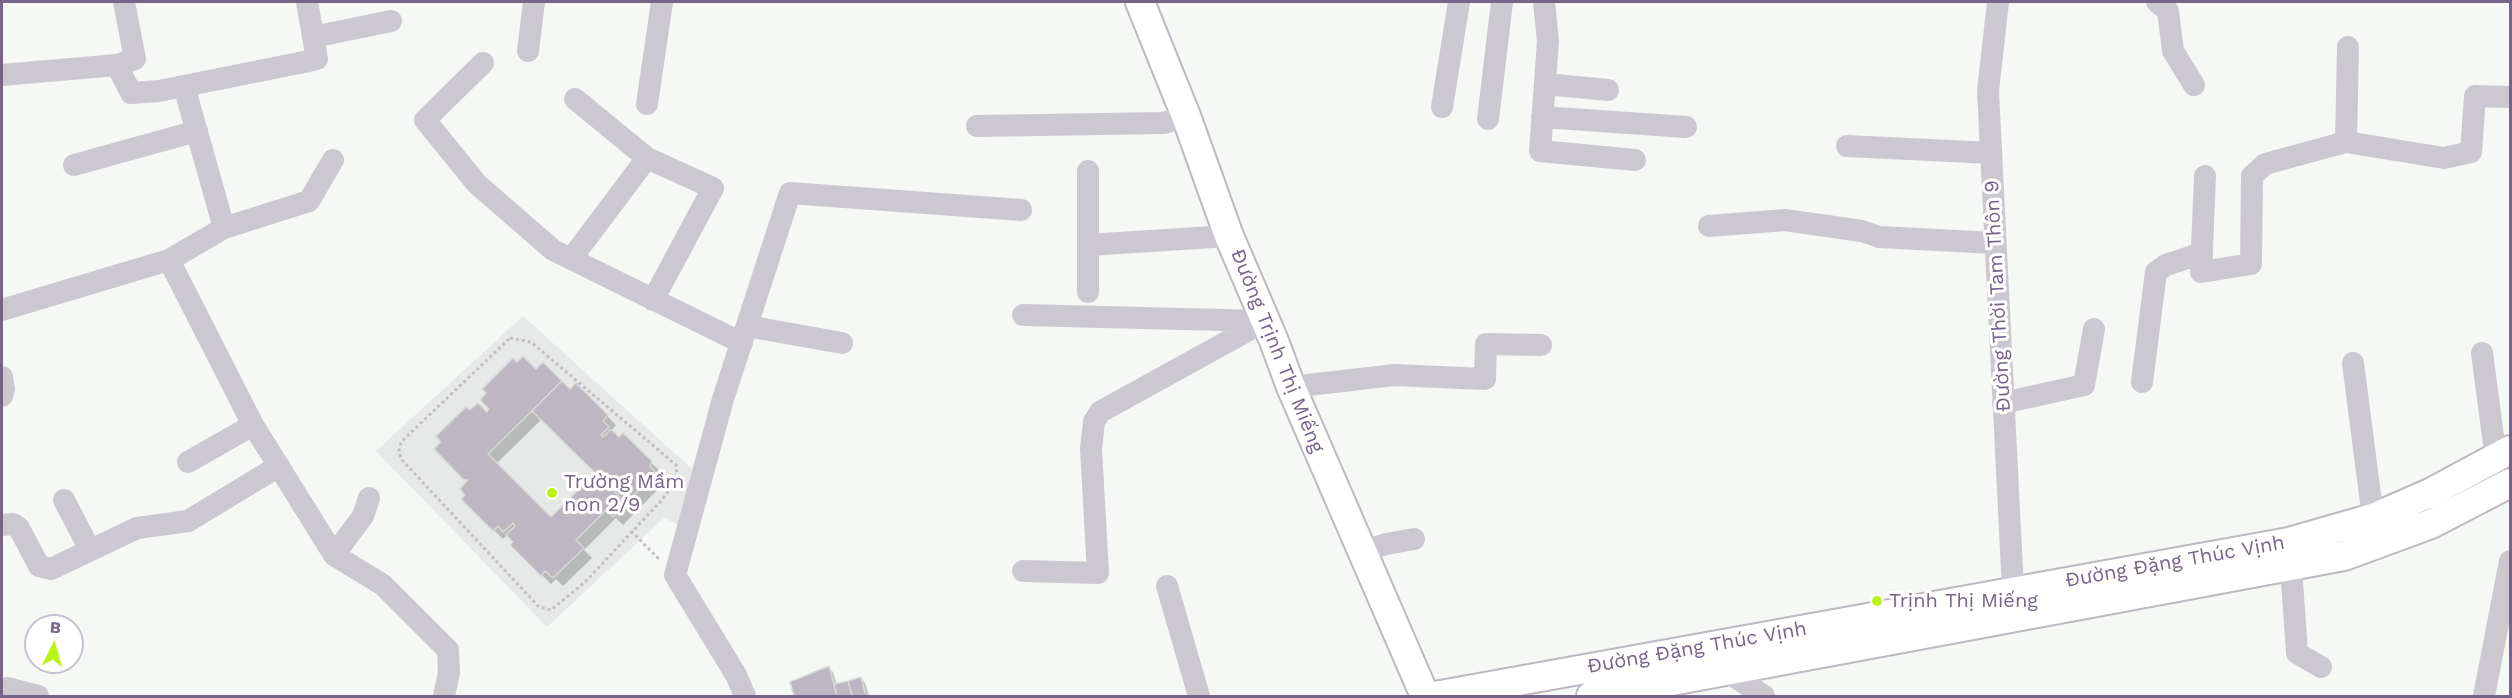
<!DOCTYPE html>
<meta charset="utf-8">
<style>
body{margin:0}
#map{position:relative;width:2512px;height:698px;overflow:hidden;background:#f5f8f5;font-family:"Work Sans",sans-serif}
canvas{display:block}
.frame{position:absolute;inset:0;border:3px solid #766489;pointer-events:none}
.north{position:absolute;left:24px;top:614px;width:60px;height:60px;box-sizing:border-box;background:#fff;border:2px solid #c8c1d0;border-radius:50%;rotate:5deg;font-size:16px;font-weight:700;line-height:24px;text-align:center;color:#766489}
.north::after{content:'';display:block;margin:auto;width:21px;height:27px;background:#bbf518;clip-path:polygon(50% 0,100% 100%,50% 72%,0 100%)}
</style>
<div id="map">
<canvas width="2512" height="698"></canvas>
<div class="frame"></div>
<div class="north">B</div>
</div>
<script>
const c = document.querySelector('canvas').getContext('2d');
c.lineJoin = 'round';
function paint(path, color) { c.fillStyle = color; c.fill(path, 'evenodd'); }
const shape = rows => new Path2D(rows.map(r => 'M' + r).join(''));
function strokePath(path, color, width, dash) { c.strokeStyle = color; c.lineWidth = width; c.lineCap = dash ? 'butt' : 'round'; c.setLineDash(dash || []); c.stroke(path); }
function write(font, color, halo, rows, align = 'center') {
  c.font = font + ' "Work Sans",sans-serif'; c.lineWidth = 6; c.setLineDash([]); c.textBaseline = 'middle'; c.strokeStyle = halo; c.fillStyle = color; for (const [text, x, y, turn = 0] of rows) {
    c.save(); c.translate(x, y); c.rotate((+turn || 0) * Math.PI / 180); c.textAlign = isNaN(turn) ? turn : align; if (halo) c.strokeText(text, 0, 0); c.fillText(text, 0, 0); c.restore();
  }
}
const built = shape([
 [523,316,692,469,679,525,664,518,547,627,376,451]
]);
const shadow = shape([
 [543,364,570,391,607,416,616,425,611,431,650,462,660,471,658,477,664,483,623,525,616,518,584,550,592,558,563,586,556,579,551,584,512,545,515,542,508,534,503,539,463,499,468,495,469,482,436,449,470,413,487,414],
 [542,419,597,473,551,519,496,464],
 [829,668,833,672,837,685,861,678,865,683,869,696,796,696,792,683]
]);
const building = shape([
 [523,356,536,369,543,362,562,381,488,454,551,517,595,473,626,503,613,517,606,510,576,540,584,548,553,578,545,571,541,576,510,545,513,542,506,535,515,526,513,523,503,532,498,526,493,531,461,499,465,495,460,489,468,480,463,479,434,449,441,442,436,436,466,407,470,410,478,403,487,412,489,409,480,400,486,393,482,389,513,358,517,362,523,356],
 [562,381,570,389,576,383,608,415,603,421,609,427,601,435,603,437,611,429,619,437,623,433,652,461,650,466,656,473,626,503,532,411,562,381],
 [829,666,837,696,794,696,790,682,829,666],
 [861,677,866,696,852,696,848,681,861,677],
 [848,681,852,696,837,696,834,684,848,681]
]);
const path = shape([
 [510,338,531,342,676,465,677,474,672,487,660,502,585,582,551,610,539,607,401,459,399,450,401,442,510,338],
 [631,531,659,559]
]);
const minor = shape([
 [1544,2,1548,41,1540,151,1635,160],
 [1998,2,1988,91,2013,590],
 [2157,2,2168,11,2173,51,2194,85],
 [313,37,391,21],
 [528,51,534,2],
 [483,63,425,120,477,184,553,250,742,343],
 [117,65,135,59,124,2],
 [2,75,117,65,131,93,159,91,304,62,317,59,307,2],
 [1545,84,1608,90],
 [184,86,224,228],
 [575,99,647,158,713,188,653,300],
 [647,104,662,2],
 [1442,107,1459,2],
 [1542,117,1686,127],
 [1488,119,1502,2],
 [977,126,1164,123,1186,116],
 [2346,142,2348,47],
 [1847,146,1991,153],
 [74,165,197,131],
 [1088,171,1088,292],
 [2205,176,2201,272,2251,264,2252,176,2265,164,2346,142,2444,158,2471,152,2475,96,2510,97],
 [1709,226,1785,220,1862,231,1879,237,1995,243],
 [1088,245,1229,236],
 [571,259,647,158],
 [169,260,224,228,309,201,333,160],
 [2,310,169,260,253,425],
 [1023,315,1263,321],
 [747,326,842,343],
 [2482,353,2496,459],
 [2353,363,2373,518],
 [2,377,4,389,2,396],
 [2142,382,2156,272,2166,265,2202,253],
 [1291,387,1394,375,1485,379,1486,344,1541,345],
 [2003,403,2084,385,2094,329],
 [188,462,253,425,334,555,383,585,448,650,449,673,444,696],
 [64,500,90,550],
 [2,525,13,524,19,528,39,566,51,569,137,528,188,521,279,466],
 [1362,552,1386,544,1414,539],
 [334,555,363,516,369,498],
 [2291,567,2297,653,2321,667],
 [1023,571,1098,573,1091,449,1094,422,1100,412,1265,321],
 [1167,586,1199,696],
 [1726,671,1764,696],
 [7,688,38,696],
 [745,696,736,675,675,575,723,399,790,193,1021,210],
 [2484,696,2510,561]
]);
const major = shape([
 [1140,2,1186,116,1229,236,1274,341,1291,387,1425,696],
 [1435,696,2289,542,2373,518,2430,493,2510,450],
 [1591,696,2344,556,2431,524,2510,483]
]);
const markers = [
 [552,493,6,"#bbf518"],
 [1877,601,6,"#bbf518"]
];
const streetNames = [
 ["Đường Thời Tam Thôn 9",1998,296,-93],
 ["Đường Trịnh Thị Miếng",1277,351,68],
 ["Đường Đặng Thúc Vịnh",2175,562,-10],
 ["Đường Đặng Thúc Vịnh",1697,648,-10]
];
const poiNames = [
 ["Trường Mầm",564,482],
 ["non 2/9",564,505],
 ["Trịnh Thị Miếng",1889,601]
];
paint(built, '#e7e9e8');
paint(shadow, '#0003');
paint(building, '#bcb7c3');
strokePath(building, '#d7dad7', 1.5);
strokePath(major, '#bdb8c1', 32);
strokePath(path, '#c2bfc4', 3, [3, 3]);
strokePath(minor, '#ccc8cf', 22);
strokePath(major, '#fff', 28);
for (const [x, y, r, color] of markers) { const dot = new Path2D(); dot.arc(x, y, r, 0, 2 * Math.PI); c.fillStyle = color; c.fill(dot); strokePath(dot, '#fff', 2); }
write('20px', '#766489', '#fff', streetNames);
write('20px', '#766489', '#fff', poiNames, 'left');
</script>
